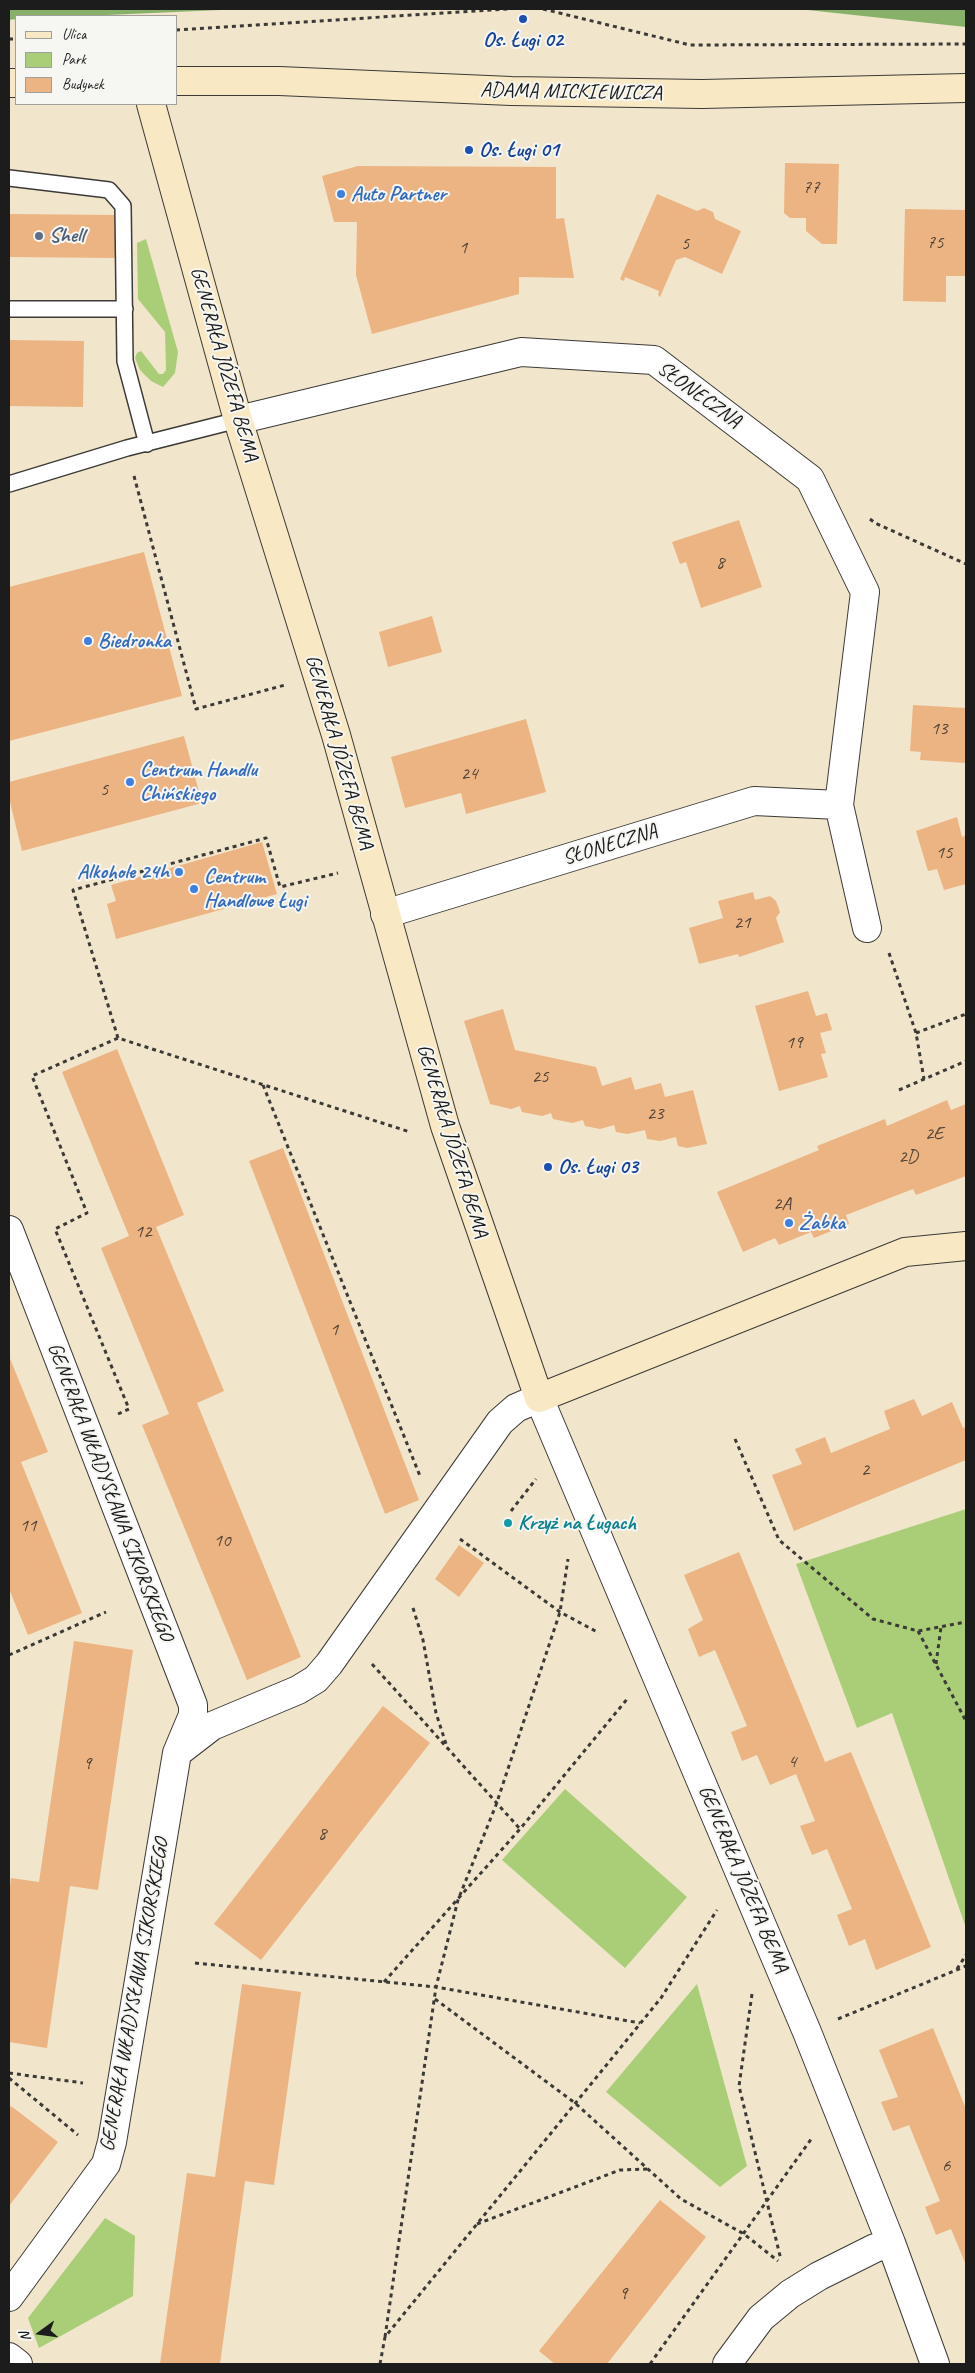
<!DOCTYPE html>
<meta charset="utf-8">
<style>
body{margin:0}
#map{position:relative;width:975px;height:2373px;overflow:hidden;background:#f1e5cc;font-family:Caveat,sans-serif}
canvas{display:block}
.frame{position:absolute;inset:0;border:10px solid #1c1c1c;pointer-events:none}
.legend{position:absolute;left:15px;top:15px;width:162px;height:90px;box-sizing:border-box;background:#f6f6f2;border:1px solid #9f9f9c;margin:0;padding:6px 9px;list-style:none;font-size:15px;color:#1c1c1c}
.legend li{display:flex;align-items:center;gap:10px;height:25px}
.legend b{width:25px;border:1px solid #9f9f9c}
.north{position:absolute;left:15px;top:2308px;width:50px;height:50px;-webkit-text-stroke:4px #f6f6f2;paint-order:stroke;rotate:256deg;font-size:14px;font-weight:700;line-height:20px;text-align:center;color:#1c1c1c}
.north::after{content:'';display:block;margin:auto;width:18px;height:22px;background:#1c1c1c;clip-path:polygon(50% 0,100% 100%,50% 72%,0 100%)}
</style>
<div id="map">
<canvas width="975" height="2373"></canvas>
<div class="frame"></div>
<ul class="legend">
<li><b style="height:6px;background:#f8e8c3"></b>Ulica</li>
<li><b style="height:14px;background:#aace77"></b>Park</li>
<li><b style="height:14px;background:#ecb482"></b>Budynek</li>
</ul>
<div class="north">N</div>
</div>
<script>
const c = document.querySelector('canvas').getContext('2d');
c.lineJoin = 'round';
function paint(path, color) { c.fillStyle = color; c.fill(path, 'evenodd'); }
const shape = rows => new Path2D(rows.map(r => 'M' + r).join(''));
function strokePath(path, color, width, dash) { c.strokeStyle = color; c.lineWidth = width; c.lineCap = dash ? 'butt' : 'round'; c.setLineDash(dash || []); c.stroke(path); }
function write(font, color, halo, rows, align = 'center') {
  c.font = font + ' Caveat,sans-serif'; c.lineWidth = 4; c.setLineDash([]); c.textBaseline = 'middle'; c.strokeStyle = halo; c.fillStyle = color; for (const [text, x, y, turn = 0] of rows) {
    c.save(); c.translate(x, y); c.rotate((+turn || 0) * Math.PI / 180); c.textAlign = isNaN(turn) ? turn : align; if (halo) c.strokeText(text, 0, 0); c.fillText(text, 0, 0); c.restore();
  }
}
const green = shape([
 [146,239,178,352,175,373,163,387,151,381,140,370,135,358,137,353,141,351,159,374,163,374,166,370,165,332,138,299,137,243],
 [966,1509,966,1928,892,1713,857,1728,796,1564],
 [565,1789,687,1897,625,1968,502,1860],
 [697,1984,747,2166,720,2187,606,2092],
 [105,2218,135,2236,133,2296,39,2348,28,2318]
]);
const forest = shape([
 [9,9,243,9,84,16,16,16,16,19,9,20],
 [798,9,966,9,966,27]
]);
const building = shape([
 [785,163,839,164,837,244,822,244,806,231,806,218,790,218,784,213],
 [358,166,556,167,556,219,564,218,574,278,519,277,519,294,372,334,356,275,357,222,334,222,322,176],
 [657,194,697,211,704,208,713,212,715,219,741,231,722,274,685,257,676,260,660,297,658,295,659,291,625,277,624,281,620,279],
 [905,209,966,210,966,276,946,276,946,302,903,301],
 [9,214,115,215,115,258,9,257],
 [9,340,84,341,83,407,9,406],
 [739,520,762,587,701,608,686,562,680,564,672,542],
 [144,552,182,696,9,741,9,587],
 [432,616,442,652,388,667,379,632],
 [913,705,966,708,966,763,920,760,921,752,910,751],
 [526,719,546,792,466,814,461,793,405,808,391,757],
 [184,736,202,803,22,851,9,798,9,782],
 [957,817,962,837,966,835,966,884,944,890,937,869,928,871,916,831],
 [262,842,277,894,116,939,107,904,116,901,111,885],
 [753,892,755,900,770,896,776,901,780,912,776,918,784,942,739,957,738,954,699,964,689,928,723,918,718,901],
 [808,991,816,1016,827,1013,832,1030,820,1033,826,1053,821,1054,828,1077,779,1091,755,1006],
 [503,1009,515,1050,596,1067,602,1086,631,1077,635,1090,661,1083,665,1097,693,1090,707,1144,687,1148,678,1146,676,1137,660,1141,647,1139,645,1130,627,1134,616,1132,614,1125,600,1129,585,1126,583,1120,572,1123,553,1119,551,1113,542,1116,522,1112,520,1106,511,1109,490,1104,464,1021],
 [117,1049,184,1215,156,1227,224,1391,197,1403,301,1657,247,1680,142,1425,169,1414,101,1248,129,1236,62,1072],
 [947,1100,951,1110,966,1104,966,1176,916,1195,913,1189,846,1215,849,1224,814,1238,811,1232,779,1245,775,1238,743,1252,717,1192,819,1150,817,1146,885,1119,887,1126],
 [283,1148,419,1500,385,1514,249,1161],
 [9,1356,48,1452,21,1462,82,1613,28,1635,9,1589],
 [914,1399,922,1416,952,1402,963,1428,966,1427,966,1460,794,1531,772,1475,802,1464,795,1449,825,1437,831,1453,890,1429,884,1411],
 [459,1545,484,1563,459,1597,435,1579],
 [739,1552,825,1762,851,1752,931,1947,876,1970,865,1939,849,1946,837,1915,852,1909,827,1849,812,1855,800,1826,815,1821,796,1774,770,1785,757,1755,742,1761,731,1732,747,1726,715,1650,699,1657,688,1629,703,1620,684,1575],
 [74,1641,133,1650,98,1890,70,1886,47,2048,9,2042,9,1894,11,1878,39,1882],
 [383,1706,430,1743,261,1960,214,1924],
 [242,1984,301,1992,274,2185,245,2181,220,2364,160,2364,187,2173,215,2177],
 [933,2028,966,2109,966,2265,951,2229,936,2235,925,2207,940,2201,909,2125,893,2131,881,2102,898,2097,879,2050],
 [11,2106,58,2142,9,2206,9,2110],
 [660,2200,706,2237,607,2364,555,2364,539,2351]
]);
const path = shape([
 [543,9,690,45,966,44],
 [176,30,508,9],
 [9,39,16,39],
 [134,476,196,709,285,685],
 [870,519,875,523,966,564],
 [889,953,916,1033,924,1079],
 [916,1033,966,1014],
 [118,1038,73,890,266,838,280,887,338,873],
 [263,1085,420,1476],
 [899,1090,966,1061],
 [118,1414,129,1409,55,1229,87,1213,32,1076,118,1038,410,1132],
 [735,1439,779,1540,873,1619,918,1631,966,1622],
 [511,1511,536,1479],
 [460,1539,560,1612,599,1633],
 [413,1608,423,1640,436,1713,447,1747],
 [918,1631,966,1721],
 [9,1655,106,1612],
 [372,1664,520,1829],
 [936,1664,941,1627],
 [195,1963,436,1987,640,2023],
 [957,1969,966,1955],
 [384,1982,520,1829,628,1698],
 [752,1994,739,2086,781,2260],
 [435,1999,575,2103,681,2199,744,2234,778,2261],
 [838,2019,966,1966],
 [9,2073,83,2083],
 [9,2078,78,2135],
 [477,2224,620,2170,648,2169],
 [385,2337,436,1987,458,1900,496,1805,560,1612,568,1559],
 [380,2364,385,2337,661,1998,717,1910],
 [650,2364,812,2138]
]);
const lane = shape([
 [9,178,109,190,123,206,125,361,147,444],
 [9,309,125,309],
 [9,484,127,448,238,420]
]);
const street = shape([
 [238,420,521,352,654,360,810,479,865,592,839,805,867,928],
 [385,914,754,801,839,805],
 [9,1230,193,1705,193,1715,177,1753,112,2142,106,2164,9,2297],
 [177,1753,212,1726,298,1690,316,1679,329,1664,500,1422,516,1408,539,1398,807,2032,891,2243,935,2364],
 [9,2357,18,2364],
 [727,2364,761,2318,790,2294,819,2276,875,2248,891,2243]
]);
const secondary = shape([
 [176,81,279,81,511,91,702,94,966,88],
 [9,83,16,83],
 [151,104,238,420,336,735,445,1126,539,1398,905,1252,966,1246]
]);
const markers = [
 [523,19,5,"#1a4fb4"],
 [469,150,5,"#1a4fb4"],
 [341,194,5,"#3f7fe0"],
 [39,236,5,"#5c6f8a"],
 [88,641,5,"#3f7fe0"],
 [130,782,5,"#3f7fe0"],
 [179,872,5,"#3f7fe0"],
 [194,889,5,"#3f7fe0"],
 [548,1167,5,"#1a4fb4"],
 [789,1223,5,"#3f7fe0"],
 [508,1523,5,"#0f9aa8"]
];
const numberNames = [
 ["77",811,188],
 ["75",935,243],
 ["5",685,244],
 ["1",463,248],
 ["8",720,563],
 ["13",939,729],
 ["24",469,774],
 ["5",104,790],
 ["15",944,853],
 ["21",742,923],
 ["19",794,1043],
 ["25",540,1077],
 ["23",655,1114],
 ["2E",934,1134],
 ["2D",908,1157],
 ["2A",782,1204],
 ["12",143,1232],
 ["1",334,1330],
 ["2",865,1470],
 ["11",28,1526],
 ["10",222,1541],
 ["4",792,1762],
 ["9",87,1764],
 ["8",322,1834],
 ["6",946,2166],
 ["9",623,2294]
];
const transitNames = [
 ["Os. Ługi 02",523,40,"center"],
 ["Os. Ługi 01",479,150],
 ["Os. Ługi 03",558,1167]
];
const streetNames = [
 ["ADAMA MICKIEWICZA",571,92,1],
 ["GENERAŁA JÓZEFA BEMA",224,364,74],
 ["SŁONECZNA",699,395,36],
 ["GENERAŁA JÓZEFA BEMA",339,752,74],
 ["SŁONECZNA",610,845,-17],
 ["GENERAŁA JÓZEFA BEMA",452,1141,73],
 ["GENERAŁA WŁADYSŁAWA SIKORSKIEGO",110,1492,69],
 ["GENERAŁA JÓZEFA BEMA",743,1879,67],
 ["GENERAŁA WŁADYSŁAWA SIKORSKIEGO",135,1995,-80]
];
const shopNames = [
 ["Auto Partner",351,194],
 ["Biedronka",98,641],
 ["Centrum Handlu",140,770],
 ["Chińskiego",140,794],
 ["Alkohole 24h",169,872,"right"],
 ["Centrum",204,877],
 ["Handlowe Ługi",204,901],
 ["Żabka",799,1223]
];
const serviceNames = [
 ["Shell",49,236]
];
const cultureNames = [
 ["Krzyż na Ługach",518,1523]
];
paint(green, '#aace77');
paint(forest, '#87b168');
paint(building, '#ecb482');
strokePath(lane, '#3c3a36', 18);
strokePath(street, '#3c3a36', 30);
strokePath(secondary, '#3c3a36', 30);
strokePath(path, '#3c3a36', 3, [4, 4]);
strokePath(lane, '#fff', 15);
strokePath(street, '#fff', 28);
strokePath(secondary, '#f8e8c3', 28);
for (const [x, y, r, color] of markers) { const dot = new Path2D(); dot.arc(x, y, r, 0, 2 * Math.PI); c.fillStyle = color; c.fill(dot); strokePath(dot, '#f6f6f2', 2); }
write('19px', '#504236', null, numberNames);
write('bold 21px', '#164399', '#f6f6f2', transitNames, 'left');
write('21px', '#1c1c1c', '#f6f6f2', streetNames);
write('bold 21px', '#366cbe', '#f6f6f2', shopNames, 'left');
write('bold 21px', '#4e5e75', '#f6f6f2', serviceNames, 'left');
write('bold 21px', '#0d838f', '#f6f6f2', cultureNames, 'left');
</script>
